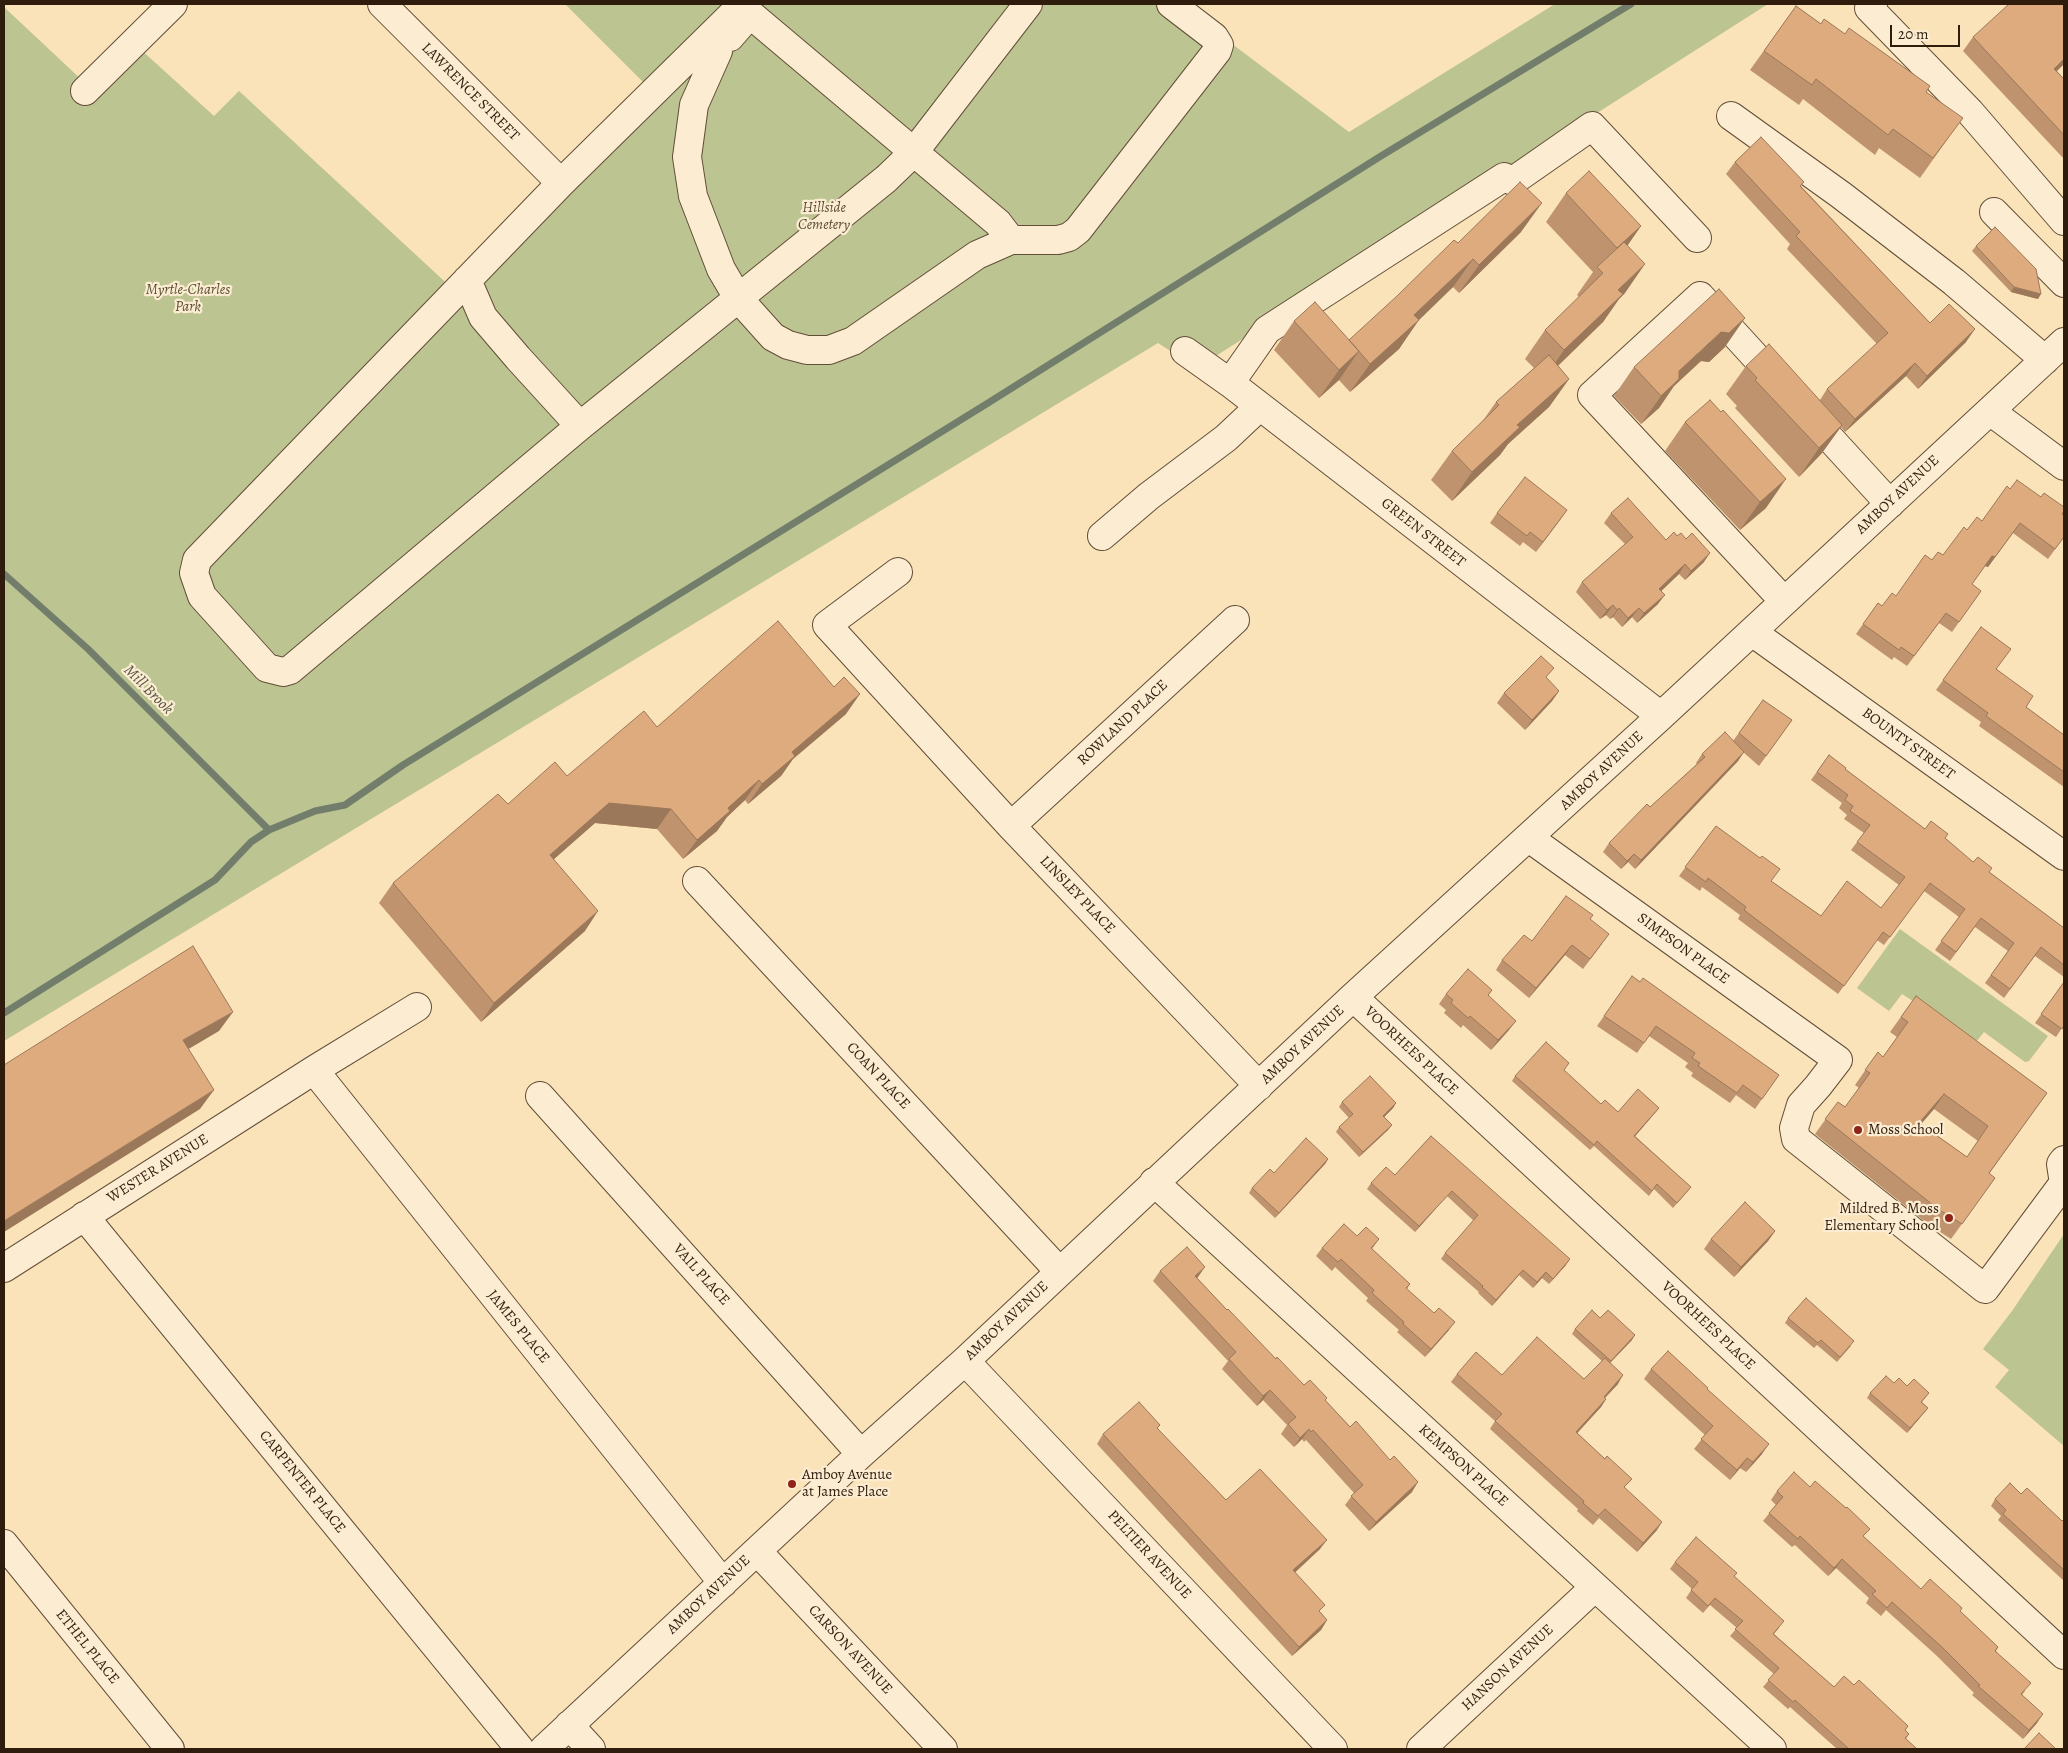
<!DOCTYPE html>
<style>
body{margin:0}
#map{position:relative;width:2068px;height:1753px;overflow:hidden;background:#fae2b9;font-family:Alegreya,serif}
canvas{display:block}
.frame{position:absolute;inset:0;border:5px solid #2f1c0d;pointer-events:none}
.scale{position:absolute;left:1890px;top:25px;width:70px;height:22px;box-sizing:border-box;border:2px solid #2f1c0d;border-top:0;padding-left:6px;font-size:15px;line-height:18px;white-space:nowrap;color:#2f1c0d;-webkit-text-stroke:4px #fcecd2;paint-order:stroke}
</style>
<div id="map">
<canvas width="2068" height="1753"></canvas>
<div class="frame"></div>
<div class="scale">20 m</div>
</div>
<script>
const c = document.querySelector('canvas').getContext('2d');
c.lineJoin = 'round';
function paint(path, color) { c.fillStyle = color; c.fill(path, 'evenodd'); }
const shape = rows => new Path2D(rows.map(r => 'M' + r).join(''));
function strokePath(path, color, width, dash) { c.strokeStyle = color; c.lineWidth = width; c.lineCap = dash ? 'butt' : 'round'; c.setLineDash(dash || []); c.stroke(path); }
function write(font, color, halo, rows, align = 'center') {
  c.font = font + ' Alegreya,serif'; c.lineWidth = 4.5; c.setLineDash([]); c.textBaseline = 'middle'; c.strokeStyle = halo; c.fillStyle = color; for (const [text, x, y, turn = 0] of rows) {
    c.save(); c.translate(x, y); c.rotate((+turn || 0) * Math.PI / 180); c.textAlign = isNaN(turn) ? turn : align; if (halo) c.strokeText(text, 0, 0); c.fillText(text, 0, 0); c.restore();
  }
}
const green = shape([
 [565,4,1179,4,1349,132,1555,4,1768,4,1197,368,1158,343,4,1041,4,7,85,83,128,38,214,116,239,91,456,292,653,92],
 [1900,929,2048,1036,2029,1061,2025,1062,1984,1032,1976,1042,1902,994,1889,1011,1857,988],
 [2064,1234,2064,1446,1995,1387,2009,1370,1983,1349,2012,1311]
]);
const stream = shape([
 [4,574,88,649,269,830],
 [4,1013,215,880,251,842,269,830,315,811,345,805,403,765,988,403,1381,156,1631,4]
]);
const minor = shape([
 [382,4,559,181],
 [743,4,561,183,197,560,194,573,202,596,267,668,283,672,290,670,580,426,886,179,914,152,1028,4],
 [1873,4,1869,8,1970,112,2064,221],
 [723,24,718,51,694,105,687,157,693,196,721,269,738,298,773,337,788,345,807,350,829,350,853,341,977,255,1011,240,1058,240,1069,237,1078,230,1217,51,1219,45,1214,37,1171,4],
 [730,37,750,14,998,223,1011,240],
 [85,91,173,4],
 [1731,116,1841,195,1954,282,2045,360],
 [1994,212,2064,283],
 [467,280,483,317,518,358,580,426],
 [1185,351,1230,383,1661,716],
 [1230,383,1267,330,1504,177,1513,181,1592,126,1697,238],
 [1990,411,2064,466],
 [1102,536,1149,496,1226,438,1259,407],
 [898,572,827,625,1011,826,1259,1086],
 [1784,601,1592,395,1700,296,1890,504],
 [1752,632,2064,856],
 [1011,826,1235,620],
 [1529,838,1838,1060,1818,1086,1801,1105,1794,1128,1796,1139,1985,1289,2063,1184],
 [697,881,1059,1271],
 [1353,997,2064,1655],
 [314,1070,723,1583],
 [540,1096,861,1454],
 [2064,1160,2061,1164,2064,1184],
 [1154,1182,1772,1749],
 [84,1216,520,1749],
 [4,1268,314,1070,417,1007],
 [965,1361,1333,1749],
 [4,1544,170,1749],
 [757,1551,943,1749],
 [569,1725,591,1749],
 [544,1749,861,1454,965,1361,1353,997,1661,716,2064,342],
 [1421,1749,1595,1587]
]);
const wall = shape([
 [2064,4,2064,64,2057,71,2064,79,2064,159,1963,51,1973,37],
 [1796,6,1821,24,1927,92,1949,137,1920,178,1879,148,1875,155,1803,99,1799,105,1750,70],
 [1735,162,1801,186,1930,323,1966,342,1918,389,1906,376,1845,432,1841,427,1822,453,1799,477,1735,408,1737,406,1726,394,1746,366,1820,400,1827,389,1877,344,1787,249,1790,244,1726,174],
 [1566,193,1641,226,1627,245,1625,293,1619,299,1603,322,1558,366,1569,379,1549,407,1508,444,1500,455,1452,501,1431,480,1452,451,1482,422,1496,402,1534,368,1525,359,1545,330,1579,297,1577,295,1593,272,1546,222],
 [1521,232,1459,293,1453,287,1418,320,1399,349,1350,392,1339,380,1319,398,1274,350,1294,321,1349,341,1458,243],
 [1976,246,2038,299,2011,292,1972,251],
 [1725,347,1709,362,1701,361,1674,386,1659,408,1641,424,1614,396,1634,367],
 [2064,407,2064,422,2063,422],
 [1721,412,1766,508,1740,530,1665,451,1685,422],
 [2010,489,2062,514,2064,537,2048,559,2013,533,1988,567,1985,566,1972,584,1981,591,1952,632,1939,623,1907,666,1894,657,1892,660,1856,634,1878,603,1882,606,1896,596,1932,559,1943,555,1967,530,1982,521],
 [1567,510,1536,552,1523,542,1520,546,1490,523,1497,513],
 [1611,513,1666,540,1704,562,1685,580,1679,574,1661,591,1658,604,1637,623,1632,617,1622,627,1613,617,1610,619,1606,615,1600,619,1576,592,1582,582,1625,544,1604,523],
 [1981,627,1997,669,2026,707,2064,735,2064,787,1979,726,1981,722,1936,690],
 [1559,691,1552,701,1525,730,1497,703,1504,693],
 [1763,700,1792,720,1759,766,1743,752,1738,761,1635,869,1628,862,1621,869,1603,852,1609,843,1650,807,1697,764,1696,763,1702,754,1733,741],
 [846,714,793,759,781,776,748,804,745,800,727,817,717,831,683,859,657,829,595,823,554,859,585,931,481,1022,379,903,393,883,508,804,567,776,657,727],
 [1829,755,1845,769,1925,829,1945,838,1973,862,1989,872,2064,928,2064,977,2035,956,2004,998,1985,983,2008,951,1975,927,1950,961,1935,950,1959,917,1924,891,1884,945,1877,940,1838,994,1738,919,1740,915,1702,887,1700,891,1679,876,1716,826,1771,881,1821,916,1881,908,1899,885,1851,850,1864,833,1844,819,1847,815,1839,808,1842,803,1811,780],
 [1590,919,1602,944,1583,969,1565,955,1529,998,1496,970,1502,960,1532,941],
 [1632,976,1779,1075,1755,1109,1736,1095,1730,1103,1691,1076,1693,1073,1685,1067,1688,1063,1649,1036,1637,1053,1597,1026],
 [2064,982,2064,1025,2056,1037,2035,1023],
 [1492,990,1488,996,1509,1030,1491,1050,1463,1025,1461,1028,1444,1013,1446,1010,1439,1004,1446,994],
 [1916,996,2047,1093,1989,1174,1995,1178,1951,1239,1928,1224,1815,1134,1838,1102,1845,1107,1859,1088,1855,1085,1878,1052,1883,1057,1897,1037,1890,1032],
 [1934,1109,1978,1141,1967,1157,1921,1124],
 [1564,1070,1601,1104,1618,1112,1659,1108,1635,1136,1691,1187,1687,1192,1673,1208,1654,1189,1649,1196,1594,1146,1590,1150,1512,1081,1515,1076],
 [1342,1102,1396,1103,1393,1108,1384,1117,1392,1125,1388,1130,1359,1157,1336,1132,1339,1127,1349,1118,1339,1107],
 [1431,1136,1566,1265,1549,1284,1542,1278,1533,1288,1519,1275,1492,1306,1478,1293,1479,1292,1441,1259,1445,1253,1474,1221,1447,1196,1415,1232,1367,1189,1371,1183,1395,1175],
 [1328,1159,1325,1164,1275,1218,1249,1193,1252,1188,1274,1173],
 [1775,1231,1768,1241,1734,1277,1704,1249,1711,1239],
 [1357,1236,1379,1239,1372,1249,1410,1284,1407,1289,1449,1330,1425,1357,1397,1332,1399,1330,1366,1301,1368,1298,1335,1267,1332,1271,1316,1256,1322,1248],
 [1160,1271,1198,1277,1197,1278,1227,1310,1276,1359,1304,1385,1325,1400,1412,1492,1369,1531,1345,1505,1354,1493,1306,1440,1304,1442,1302,1439,1294,1447,1281,1434,1287,1425,1263,1400,1257,1406,1222,1369,1228,1361,1153,1281],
 [1600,1318,1632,1340,1610,1363,1618,1384,1605,1398,1606,1399,1601,1407,1577,1433,1605,1459,1625,1488,1657,1530,1637,1552,1599,1518,1593,1525,1577,1511,1578,1509,1490,1429,1495,1421,1451,1382,1457,1374,1584,1379,1602,1361,1572,1334,1575,1329],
 [1788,1318,1851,1346,1837,1362,1817,1345,1814,1348,1785,1323],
 [1651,1369,1707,1389,1762,1454,1746,1472,1740,1468,1730,1480,1694,1449,1705,1435,1644,1379],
 [1907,1386,1929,1393,1922,1402,1928,1408,1907,1433,1867,1398,1870,1393],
 [1160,1425,1157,1429,1226,1500,1320,1549,1295,1572,1320,1612,1327,1620,1321,1630,1292,1656,1097,1444,1103,1434],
 [1777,1491,1864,1537,1921,1589,1960,1611,1998,1647,1996,1651,2025,1691,2022,1695,2037,1723,2023,1739,1972,1695,1974,1693,1937,1656,1886,1610,1881,1616,1866,1603,1869,1598,1836,1568,1828,1576,1795,1545,1792,1547,1763,1521,1776,1505,1771,1500],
 [2021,1494,2062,1521,2064,1519,2064,1581,1998,1520,2001,1516,1991,1506,1995,1499],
 [1675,1562,1737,1573,1734,1576,1779,1628,1774,1634,1834,1687,1854,1685,1908,1726,1905,1730,1909,1734,1906,1739,1917,1749,1837,1749,1790,1707,1788,1709,1763,1687,1774,1674,1730,1636,1737,1628,1710,1605,1703,1613,1686,1598,1692,1589,1670,1569]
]);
const shadedWall = shape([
 [2064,59,2064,64,2045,82,2054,69],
 [1542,203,1521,232,1459,293,1479,265],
 [1641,226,1621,255,1617,248],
 [1473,259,1453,287,1413,326,1419,320,1399,349,1350,392,1370,364,1414,315],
 [1645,264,1625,293,1619,299,1603,322,1544,379,1564,350,1618,290],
 [2014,287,2041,294,2038,299,2011,292],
 [1745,318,1725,347,1709,362,1701,361,1674,386,1659,408,1641,424,1679,371,1721,332],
 [1975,329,1966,342,1918,389,1927,376],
 [1359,351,1339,380,1319,398,1339,370],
 [1915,363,1906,376,1845,432,1855,419],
 [1569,379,1549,407,1508,444,1500,455,1452,501,1472,472,1517,425],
 [1842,425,1822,453,1799,477,1819,448],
 [1786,479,1766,508,1740,530,1760,502],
 [1567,510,1560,520,1536,552,1543,542],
 [2020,523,1988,567,1985,566,1992,556],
 [1710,553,1704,562,1685,580,1691,571],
 [1685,564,1679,574,1653,599,1659,589],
 [1665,595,1658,604,1637,623,1644,613],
 [1613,605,1606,615,1600,619,1607,610],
 [1619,608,1613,617,1610,619,1617,610],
 [1639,608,1632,617,1622,627,1628,618],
 [1559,691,1552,701,1525,730,1532,720],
 [860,694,846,714,793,759,781,776,748,804,762,784,792,752],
 [1744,752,1738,761,1635,869,1641,860],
 [759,780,745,800,727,817,717,831,683,859,697,840,728,808],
 [609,803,671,809,657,829,595,823,537,874,550,855],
 [1634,854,1628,862,1621,869,1627,861],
 [598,911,585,931,481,1022,494,1003],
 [1572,945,1565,955,1529,998,1536,988],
 [233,1012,219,1031,170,1060,183,1040],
 [1516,1021,1509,1030,1491,1050,1498,1040],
 [214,1090,200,1109,4,1232,4,1221],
 [1944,1094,1934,1109,1909,1138,1919,1123],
 [1396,1103,1393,1108,1380,1121,1383,1116],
 [1659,1108,1655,1113,1631,1141,1634,1136],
 [1392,1125,1388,1130,1359,1157,1363,1152],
 [1328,1159,1325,1164,1275,1218,1279,1213],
 [1452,1191,1447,1196,1415,1232,1419,1226],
 [1775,1231,1768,1241,1734,1277,1741,1267],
 [1570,1259,1566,1265,1549,1284,1553,1279],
 [1205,1267,1198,1277,1189,1286,1195,1276],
 [1523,1270,1519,1275,1492,1306,1496,1300],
 [1546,1272,1542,1278,1533,1288,1537,1282],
 [1455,1322,1449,1330,1425,1357,1431,1349],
 [1635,1335,1632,1340,1607,1366,1611,1361],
 [1623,1375,1618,1384,1598,1405,1604,1397],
 [1270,1390,1263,1400,1257,1406,1263,1396],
 [1606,1399,1601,1407,1570,1441,1576,1432],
 [1928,1408,1924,1413,1907,1433,1910,1428],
 [1309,1429,1302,1439,1294,1447,1300,1438],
 [1769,1444,1762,1454,1746,1472,1753,1462],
 [1747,1458,1740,1468,1730,1480,1737,1470],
 [1418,1482,1412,1492,1369,1531,1376,1522],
 [1662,1522,1657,1530,1637,1552,1643,1543],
 [1327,1540,1320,1549,1287,1580,1293,1570],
 [1842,1559,1836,1568,1828,1576,1834,1568],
 [1327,1620,1321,1630,1292,1656,1299,1647],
 [2043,1714,2037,1723,2023,1739,2029,1730]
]);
const building = shape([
 [2009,4,2064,4,2064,59,2054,69,2064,79,2064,135,1973,37,2009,4],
 [1796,6,1821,24,1824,19,1845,34,1849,28,1930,86,1926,92,1963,118,1933,158,1893,129,1888,135,1816,79,1812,85,1764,51,1796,6],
 [1761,137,1804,182,1800,186,1930,323,1949,304,1975,329,1927,376,1915,363,1855,419,1827,389,1888,333,1796,236,1800,232,1735,162,1761,137],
 [1589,171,1641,226,1617,248,1566,193,1589,171],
 [1520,182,1542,203,1479,265,1473,259,1414,315,1419,320,1370,364,1349,340,1397,296,1454,240,1458,243,1520,182],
 [1995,227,2036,269,2041,294,2014,287,1976,246,1995,227],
 [1624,242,1645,264,1618,290,1623,294,1564,350,1545,330,1603,273,1597,267,1624,242],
 [1719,289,1745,318,1729,333,1721,332,1679,371,1679,379,1661,396,1634,367,1719,289],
 [1315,302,1359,351,1339,370,1294,321,1315,302],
 [1769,344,1842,425,1819,448,1755,380,1757,378,1746,366,1769,344],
 [1549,355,1569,379,1517,425,1520,427,1472,472,1452,451,1499,405,1496,402,1549,355],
 [1710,400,1721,412,1723,410,1786,479,1760,502,1685,422,1710,400],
 [1525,477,1567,510,1543,542,1530,532,1527,536,1497,513,1525,477],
 [2017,480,2041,497,2044,493,2064,507,2064,511,2062,514,2064,516,2064,537,2055,549,2020,523,1995,557,1992,556,1972,584,1981,591,1959,622,1946,613,1914,656,1901,647,1899,650,1863,624,1878,603,1882,606,1892,593,1896,596,1925,555,1932,560,1938,552,1943,555,1964,527,1967,530,1977,517,1982,521,2007,486,2010,489,2017,480],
 [1628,498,1666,540,1674,532,1677,536,1681,533,1686,539,1692,533,1710,553,1691,571,1685,564,1659,589,1665,595,1644,613,1639,608,1628,618,1619,608,1617,610,1613,605,1607,610,1582,582,1633,537,1611,513,1628,498],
 [778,621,834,687,844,677,860,694,792,752,795,756,762,784,759,780,728,808,730,811,697,840,671,809,609,803,550,855,598,911,494,1003,393,883,498,794,508,804,555,762,567,776,644,711,657,727,778,621],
 [1981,627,2011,649,1996,669,2033,696,2026,707,2064,735,2064,772,1986,716,1988,713,1943,680,1981,627],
 [1541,656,1554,668,1546,677,1559,691,1532,720,1504,693,1541,656],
 [1763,700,1792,720,1766,756,1739,733,1763,700],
 [1725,732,1744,752,1641,860,1634,854,1627,861,1609,843,1647,804,1650,807,1705,757,1702,754,1725,732],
 [1829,755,1846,768,1845,769,1925,829,1931,821,1948,834,1945,838,1973,862,1978,857,1992,868,1989,872,2064,928,2064,965,2041,947,2010,989,1991,975,2014,943,1981,918,1956,952,1941,941,1965,909,1930,883,1890,937,1883,932,1844,986,1744,910,1746,907,1708,878,1706,882,1685,867,1716,826,1760,858,1762,856,1780,869,1771,881,1821,916,1847,881,1881,908,1905,877,1857,842,1870,825,1850,811,1853,806,1845,800,1848,795,1817,772,1829,755],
 [1566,896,1593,915,1590,919,1609,934,1590,959,1572,945,1536,988,1502,960,1524,935,1532,941,1566,896],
 [193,946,233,1012,183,1040,214,1090,4,1221,4,1065,193,946],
 [1468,969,1492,990,1488,995,1516,1021,1498,1040,1470,1016,1468,1018,1451,1003,1453,1000,1446,994,1468,969],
 [1632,976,1640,982,1643,978,1779,1075,1762,1099,1743,1085,1737,1093,1698,1066,1700,1063,1692,1058,1695,1053,1656,1026,1644,1043,1604,1016,1632,976],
 [2064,982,2064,1025,2062,1029,2041,1014,2064,982],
 [1916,996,2047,1093,1989,1173,1995,1178,1962,1224,1938,1209,1825,1119,1838,1102,1845,1107,1870,1073,1865,1070,1878,1052,1883,1057,1908,1022,1901,1017,1916,996],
 [1944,1094,1988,1126,1967,1157,1919,1123,1944,1094],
 [1546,1042,1569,1063,1564,1070,1601,1104,1605,1100,1618,1112,1638,1089,1659,1108,1634,1136,1691,1187,1677,1203,1657,1184,1652,1191,1597,1141,1594,1145,1515,1076,1546,1042],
 [1370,1076,1396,1103,1383,1116,1392,1125,1363,1152,1339,1127,1353,1114,1342,1102,1370,1076],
 [1431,1136,1570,1259,1553,1279,1546,1272,1537,1282,1523,1270,1496,1300,1482,1287,1483,1286,1445,1253,1478,1215,1452,1191,1419,1226,1371,1183,1386,1167,1395,1175,1431,1136],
 [1306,1138,1328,1159,1279,1213,1252,1188,1270,1169,1274,1173,1306,1138],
 [1745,1202,1775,1231,1741,1267,1711,1239,1745,1202],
 [1344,1224,1357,1236,1366,1227,1379,1239,1371,1248,1410,1284,1406,1288,1434,1313,1439,1308,1455,1322,1431,1349,1403,1324,1404,1322,1372,1293,1374,1290,1341,1259,1338,1262,1322,1248,1344,1224],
 [1187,1247,1205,1267,1195,1276,1227,1310,1228,1309,1276,1359,1277,1357,1304,1385,1310,1380,1327,1398,1325,1400,1350,1427,1356,1421,1390,1460,1394,1456,1418,1482,1376,1522,1351,1496,1363,1485,1313,1430,1311,1432,1309,1429,1300,1438,1288,1424,1296,1417,1270,1390,1263,1396,1229,1359,1236,1352,1160,1271,1187,1247],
 [1806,1298,1854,1341,1840,1357,1821,1340,1818,1343,1788,1318,1806,1298],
 [1592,1310,1600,1318,1608,1310,1635,1335,1611,1361,1575,1329,1592,1310],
 [1537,1337,1584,1379,1605,1358,1623,1375,1604,1397,1606,1399,1576,1432,1605,1459,1607,1456,1632,1479,1624,1487,1662,1522,1643,1543,1605,1509,1598,1516,1583,1503,1584,1501,1495,1421,1502,1414,1457,1374,1476,1352,1502,1375,1537,1337],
 [1668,1351,1708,1388,1707,1389,1769,1444,1753,1462,1747,1458,1737,1470,1701,1439,1713,1426,1651,1369,1668,1351],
 [1886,1376,1894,1383,1899,1378,1907,1386,1914,1379,1929,1393,1921,1402,1928,1408,1910,1428,1870,1393,1886,1376],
 [1139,1402,1160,1425,1157,1428,1226,1500,1260,1469,1327,1540,1293,1570,1325,1605,1319,1611,1327,1620,1299,1647,1103,1434,1139,1402],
 [1794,1472,1810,1487,1815,1481,1846,1508,1847,1507,1870,1529,1863,1536,1921,1589,1930,1579,1962,1608,1960,1611,1998,1647,1995,1651,2031,1683,2021,1694,2043,1714,2029,1730,1978,1686,1980,1685,1943,1648,1892,1602,1887,1608,1872,1594,1876,1591,1842,1559,1834,1568,1800,1536,1798,1539,1769,1513,1783,1497,1777,1491,1794,1472],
 [2010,1483,2021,1494,2027,1488,2062,1521,2064,1519,2064,1570,2003,1514,2006,1510,1995,1499,2010,1483],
 [1696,1537,1737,1573,1734,1576,1784,1621,1773,1634,1834,1687,1844,1676,1854,1685,1859,1680,1908,1726,1905,1730,1909,1734,1905,1738,1917,1749,1849,1749,1795,1700,1793,1702,1768,1680,1779,1668,1735,1629,1743,1621,1715,1598,1708,1606,1691,1590,1698,1582,1675,1562,1696,1537],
 [2039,1733,2056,1749,2024,1749,2039,1733]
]);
const markers = [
 [1858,1130,5,"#8f2418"],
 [1949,1218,5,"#8f2418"],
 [792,1484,5,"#8f2418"]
];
const streetNames = [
 ["LAWRENCE STREET",470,92,45],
 ["AMBOY AVENUE",1898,495,-43],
 ["GREEN STREET",1423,533,38],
 ["ROWLAND PLACE",1123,723,-43],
 ["BOUNTY STREET",1908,744,36],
 ["AMBOY AVENUE",1602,771,-43],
 ["LINSLEY PLACE",1077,895,46],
 ["SIMPSON PLACE",1683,949,36],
 ["AMBOY AVENUE",1303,1045,-43],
 ["VOORHEES PLACE",1411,1051,43],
 ["COAN PLACE",878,1076,47],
 ["WESTER AVENUE",158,1169,-32],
 ["VAIL PLACE",701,1275,48],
 ["AMBOY AVENUE",1007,1321,-43],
 ["VOORHEES PLACE",1708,1326,43],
 ["JAMES PLACE",518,1327,51],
 ["KEMPSON PLACE",1463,1466,42],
 ["CARPENTER PLACE",302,1482,51],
 ["PELTIER AVENUE",1149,1555,47],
 ["AMBOY AVENUE",709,1595,-43],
 ["ETHEL PLACE",87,1647,51],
 ["CARSON AVENUE",850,1650,47],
 ["HANSON AVENUE",1508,1668,-43]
];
const parkNames = [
 ["Hillside",824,208],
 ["Cemetery",824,225],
 ["Myrtle-Charles",188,290],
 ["Park",188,307]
];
const poiNames = [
 ["Moss School",1868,1130],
 ["Mildred B. Moss",1939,1209,"right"],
 ["Elementary School",1939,1226,"right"],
 ["Amboy Avenue",802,1475],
 ["at James Place",802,1492]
];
const waterNames = [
 ["Mill Brook",148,690,45]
];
paint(green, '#bcc491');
strokePath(stream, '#727e6b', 7);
strokePath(minor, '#624e38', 30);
strokePath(minor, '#fcecd2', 28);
paint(wall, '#bf936d');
paint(shadedWall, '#9b7859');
paint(building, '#deab7f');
strokePath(building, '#9b7859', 1);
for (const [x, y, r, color] of markers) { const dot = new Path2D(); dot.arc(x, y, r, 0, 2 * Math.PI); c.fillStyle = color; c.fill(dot); strokePath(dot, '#fcecd2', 2); }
write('15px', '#2f1c0d', '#fcecd2', streetNames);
write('italic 15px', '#594e35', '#fcecd2', parkNames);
write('15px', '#2f1c0d', '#fcecd2', poiNames, 'left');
write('italic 16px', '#565544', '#fcecd2', waterNames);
</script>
